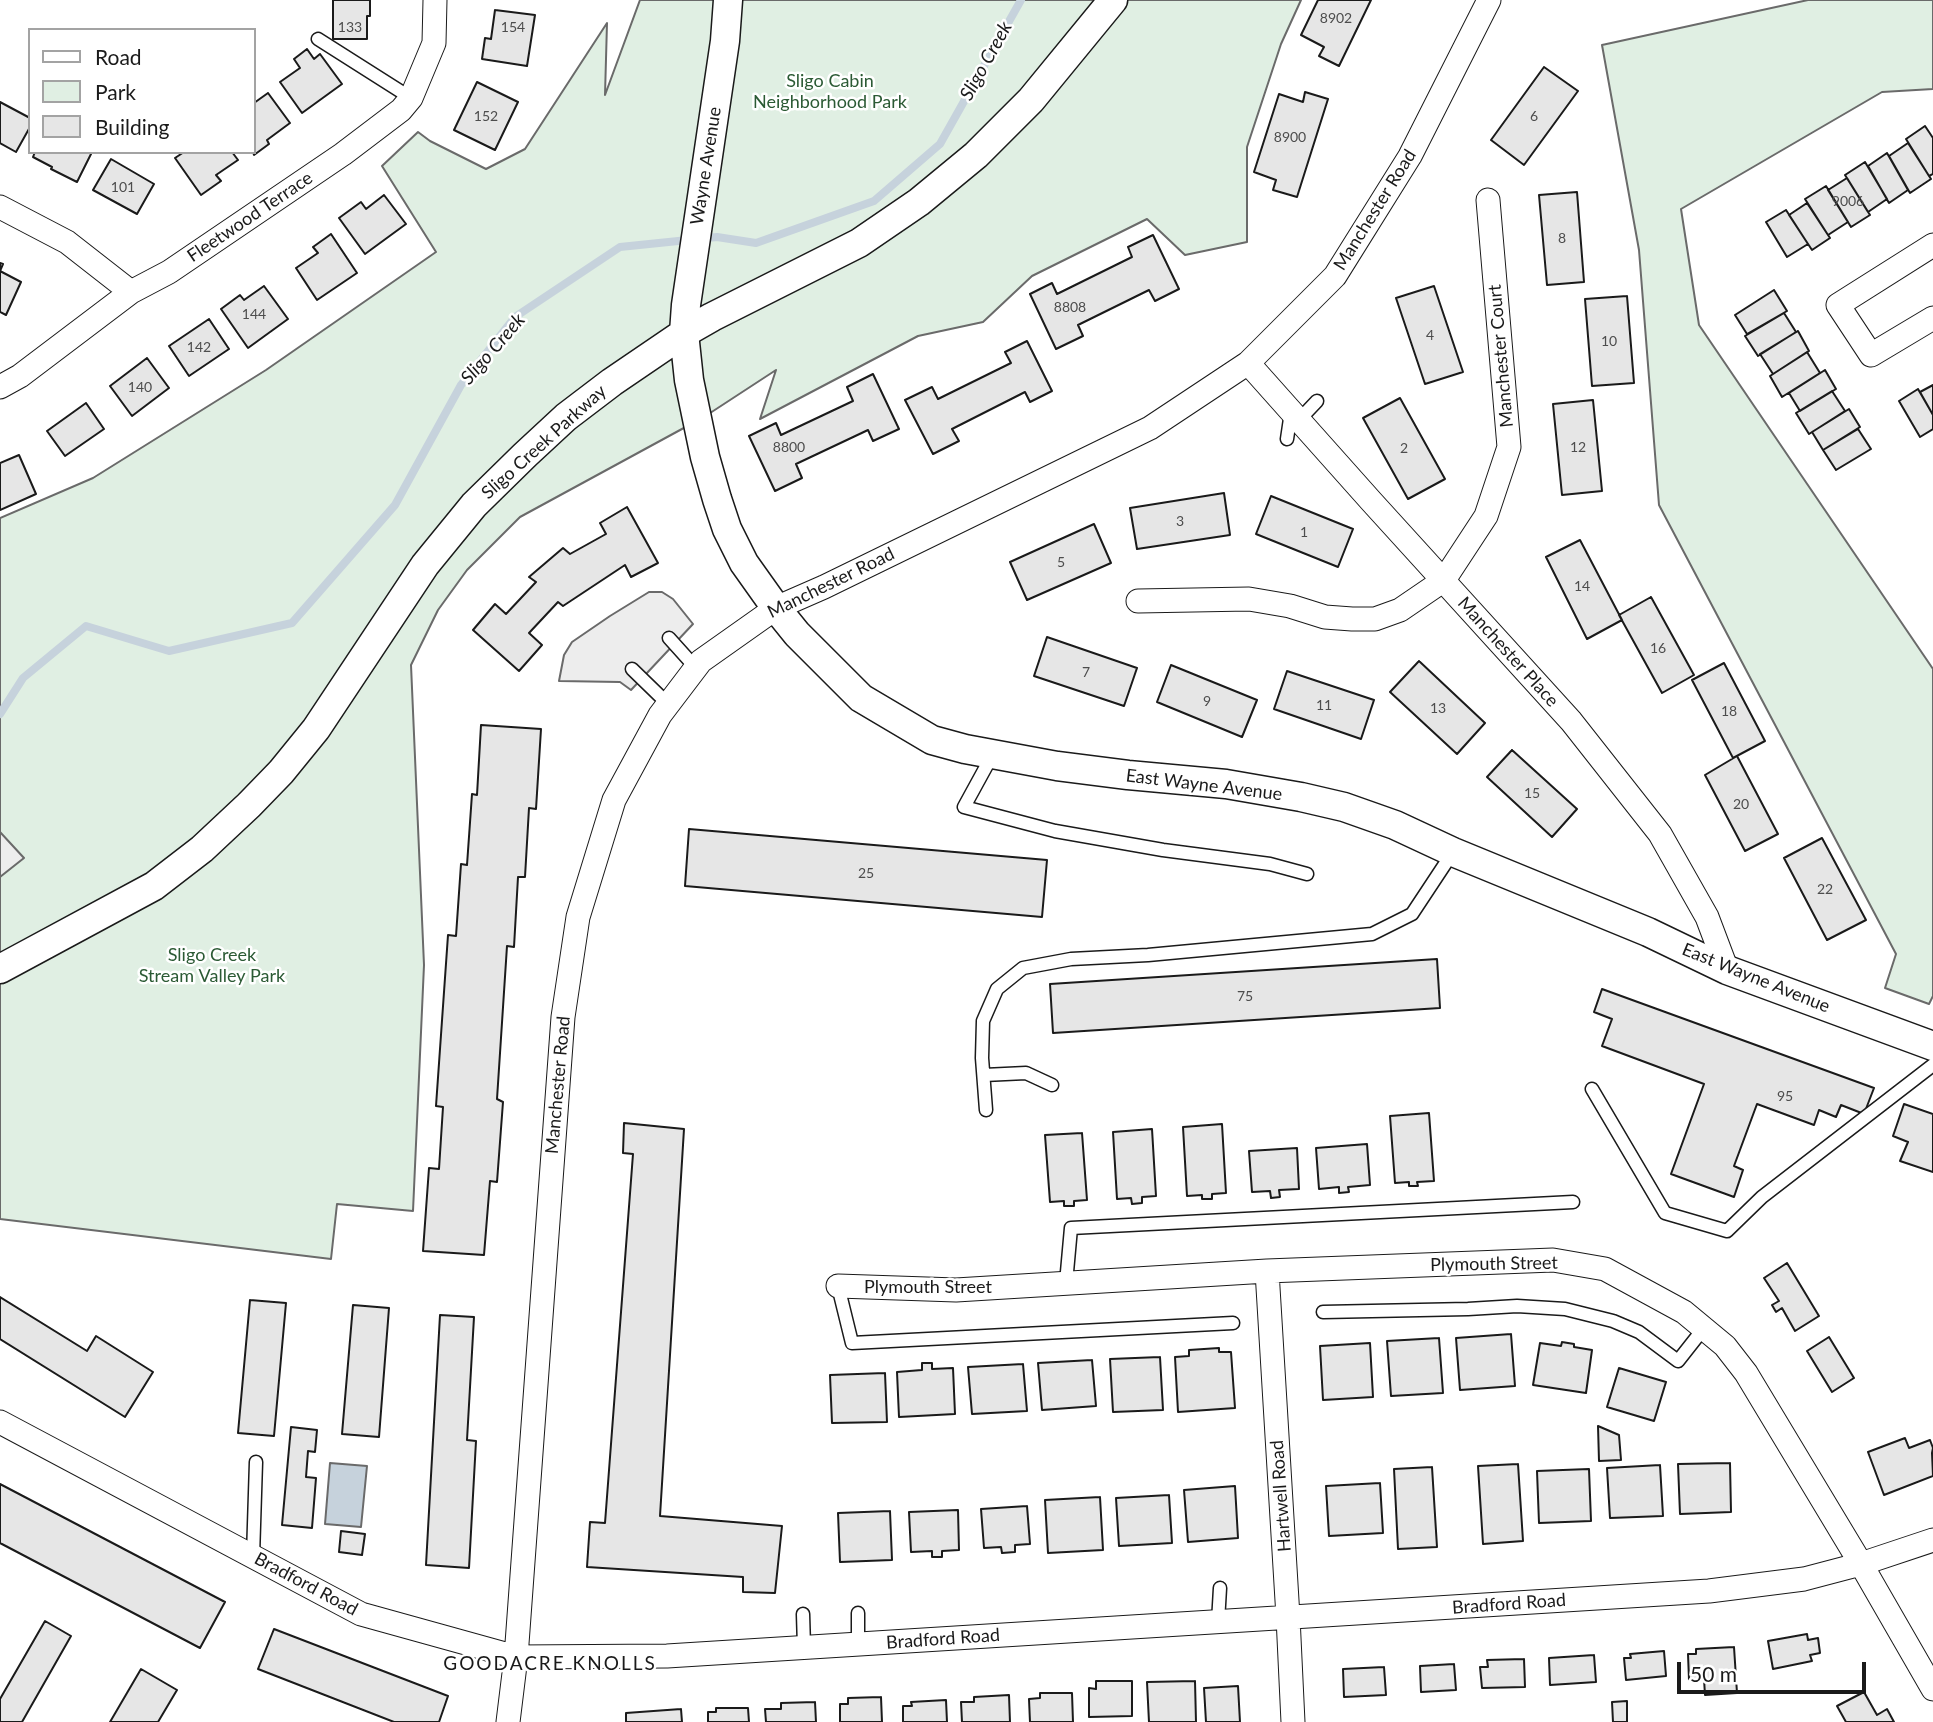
<!DOCTYPE html>
<style>
body{margin:0}
#map{position:relative;width:1933px;height:1722px;overflow:hidden;background:#fff;font-family:Lato,sans-serif}
canvas{display:block}
.legend{position:absolute;left:28px;top:28px;width:228px;height:126px;box-sizing:border-box;background:#fff;border:2px solid #a3a3a3;margin:0;padding:9px 12px;list-style:none;font-size:21px;color:#1a1a1a}
.legend li{display:flex;align-items:center;gap:14px;height:35px}
.legend b{width:35px;border:2px solid #a3a3a3}
.scale{position:absolute;left:1677px;top:1662px;width:189px;height:32px;box-sizing:border-box;border:4px solid #1a1a1a;border-top:0;padding-left:9px;font-size:21px;line-height:24px;white-space:nowrap;color:#1a1a1a;-webkit-text-stroke:5px #fff;paint-order:stroke}
</style>
<div id="map">
<canvas width="1933" height="1722"></canvas>
<ul class="legend">
<li><b style="height:9px;background:#fff"></b>Road</li>
<li><b style="height:19px;background:#e0efe3"></b>Park</li>
<li><b style="height:19px;background:#e6e6e6"></b>Building</li>
</ul>
<div class="scale">50 m</div>
</div>
<script>
const c = document.querySelector('canvas').getContext('2d');
c.lineJoin = 'round';
function paint(path, color) { c.fillStyle = color; c.fill(path, 'evenodd'); }
const shape = rows => new Path2D(rows.map(r => 'M' + r).join(''));
function strokePath(path, color, width, dash) { c.strokeStyle = color; c.lineWidth = width; c.lineCap = dash ? 'butt' : 'round'; c.setLineDash(dash || []); c.stroke(path); }
function write(font, color, halo, rows, align = 'center') {
  c.font = font + ' Lato,sans-serif'; c.lineWidth = 5; c.setLineDash([]); c.textBaseline = 'middle'; c.strokeStyle = halo; c.fillStyle = color; for (const [text, x, y, turn = 0] of rows) {
    c.save(); c.translate(x, y); c.rotate((+turn || 0) * Math.PI / 180); c.textAlign = isNaN(turn) ? turn : align; if (halo) c.strokeText(text, 0, 0); c.fillText(text, 0, 0); c.restore();
  }
}
const green = shape([
 [640,0,1301,0,1281,44,1247,147,1247,242,1185,255,1147,219,1032,276,983,322,918,336,760,419,776,370,704,417,520,517,467,570,438,610,411,665,424,965,413,1211,337,1204,331,1259,0,1219,0,518,93,478,266,370,436,252,382,166,418,132,430,141,486,169,525,149,607,23,605,95,640,0],
 [1808,0,1933,0,1933,89,1882,92,1681,209,1699,325,1933,669,1933,996,1929,1004,1885,988,1896,954,1659,505,1639,250,1602,45,1808,0]
]);
const parking = shape([
 [649,592,662,592,673,599,693,624,631,690,620,682,559,681,564,655,572,642,610,616,649,592],
 [0,832,24,858,0,877,0,832]
]);
const water = shape([
 [330,1463,367,1466,361,1527,325,1524,330,1463]
]);
const stream = shape([
 [0,714,23,678,86,626,169,651,292,623,395,505,461,385,515,317,620,247,717,237,756,243,874,201,940,144,1021,0]
]);
const building = shape([
 [333,0,370,0,370,16,367,16,367,39,333,39,333,0],
 [1318,0,1371,0,1339,66,1319,56,1324,47,1301,35,1318,0],
 [495,10,535,15,527,66,482,59,485,38,491,39,495,10],
 [307,49,314,59,320,54,342,84,302,113,280,82,300,68,294,59,307,49],
 [1544,67,1578,91,1524,165,1491,140,1544,67],
 [477,82,518,102,495,150,454,130,477,82],
 [1305,92,1328,99,1297,197,1273,190,1276,180,1254,172,1279,94,1303,102,1305,92],
 [268,93,290,123,267,140,269,144,254,155,253,152,254,103,268,93],
 [0,102,30,118,30,127,16,152,0,143,0,102],
 [1925,126,1933,138,1933,174,1929,176,1906,139,1925,126],
 [1908,143,1931,179,1910,193,1889,156,1908,143],
 [35,152,92,152,77,182,51,169,52,167,33,157,35,152],
 [184,152,232,152,238,160,216,175,221,181,201,195,175,158,184,152],
 [1887,153,1908,190,1889,203,1868,166,1887,153],
 [111,159,154,184,137,214,93,190,111,159],
 [1865,162,1887,199,1868,212,1845,175,1865,162],
 [1847,178,1870,215,1851,227,1828,190,1847,178],
 [1826,186,1848,222,1828,235,1805,199,1826,186],
 [1577,192,1584,282,1547,285,1539,195,1577,192],
 [384,195,406,224,365,254,339,218,361,202,366,209,384,195],
 [1807,203,1830,238,1812,250,1789,215,1807,203],
 [1786,210,1808,244,1787,257,1766,222,1786,210],
 [331,234,357,273,317,300,296,268,318,253,313,247,331,234],
 [1153,235,1179,289,1155,301,1149,290,1078,325,1083,336,1056,349,1030,294,1052,283,1057,294,1132,257,1128,247,1153,235],
 [0,263,3,264,0,271,21,282,6,315,0,312,0,263],
 [264,286,288,319,248,348,221,309,240,295,244,300,264,286],
 [1434,286,1463,372,1425,384,1396,298,1434,286],
 [1774,290,1787,311,1747,334,1735,315,1774,290],
 [1627,296,1634,383,1592,386,1585,299,1627,296],
 [1784,313,1796,332,1758,356,1745,336,1784,313],
 [209,319,229,349,189,376,169,346,209,319],
 [1798,331,1809,351,1773,374,1760,354,1798,331],
 [1027,341,1052,391,1030,402,1025,392,952,429,959,441,933,454,905,400,932,387,938,399,1011,363,1005,352,1027,341],
 [1807,352,1820,373,1782,397,1770,376,1807,352],
 [147,358,169,388,132,416,110,386,147,358],
 [1825,370,1836,389,1800,411,1789,393,1825,370],
 [873,374,899,429,873,441,868,430,796,464,802,478,775,491,749,436,776,423,781,435,853,401,847,387,873,374],
 [1933,385,1933,415,1920,392,1933,385],
 [1918,389,1933,415,1933,429,1920,437,1899,401,1918,389],
 [1832,391,1845,411,1809,434,1796,413,1832,391],
 [1400,398,1445,479,1408,499,1363,418,1400,398],
 [1593,400,1602,491,1562,495,1553,404,1593,400],
 [86,403,104,429,65,456,47,431,86,403],
 [1849,409,1860,427,1823,450,1812,432,1849,409],
 [1858,429,1871,449,1836,470,1823,450,1858,429],
 [19,455,36,494,0,510,0,463,19,455],
 [1224,493,1230,535,1137,549,1130,508,1224,493],
 [1271,496,1353,529,1338,567,1256,534,1271,496],
 [627,507,658,563,631,577,625,565,563,606,558,602,529,633,542,645,519,671,473,630,495,604,506,614,536,582,529,577,563,548,570,554,606,534,600,523,627,507],
 [1094,524,1111,563,1027,600,1010,562,1094,524],
 [1580,540,1622,620,1587,639,1546,557,1580,540],
 [1651,597,1694,675,1662,693,1619,615,1651,597],
 [1047,637,1137,668,1124,706,1034,676,1047,637],
 [1419,661,1485,723,1457,754,1390,692,1419,661],
 [1724,663,1765,741,1733,758,1692,680,1724,663],
 [1171,665,1257,700,1242,737,1157,702,1171,665],
 [1287,671,1374,700,1361,739,1274,709,1287,671],
 [481,725,541,729,536,809,529,808,525,877,518,877,514,947,507,946,497,1099,503,1102,497,1182,490,1181,484,1255,423,1251,429,1168,439,1169,443,1107,436,1106,448,935,456,936,461,864,467,865,472,794,477,795,481,725],
 [1512,750,1577,809,1552,837,1487,777,1512,750],
 [1737,756,1778,834,1745,851,1705,775,1737,756],
 [689,829,1047,860,1042,917,685,886,689,829],
 [1822,838,1866,920,1827,940,1784,858,1822,838],
 [1437,959,1440,1008,1053,1033,1050,984,1437,959],
 [1602,989,1874,1088,1864,1114,1841,1105,1836,1117,1819,1110,1814,1125,1757,1104,1734,1166,1743,1170,1734,1197,1671,1174,1704,1084,1602,1046,1612,1019,1594,1012,1602,989],
 [1904,1104,1933,1114,1933,1172,1900,1161,1908,1142,1893,1136,1904,1104],
 [1429,1113,1434,1181,1417,1182,1418,1186,1409,1186,1409,1182,1395,1183,1390,1116,1429,1113],
 [624,1123,684,1129,660,1516,782,1526,775,1593,743,1592,743,1577,587,1567,590,1522,605,1523,633,1154,623,1153,624,1123],
 [1222,1124,1226,1193,1212,1194,1212,1199,1202,1199,1202,1195,1187,1196,1183,1127,1222,1124],
 [1152,1129,1156,1196,1142,1197,1142,1203,1132,1204,1131,1198,1117,1199,1113,1132,1152,1129],
 [1082,1133,1087,1200,1074,1201,1074,1206,1064,1206,1064,1201,1050,1202,1045,1135,1082,1133],
 [1367,1144,1370,1185,1348,1187,1349,1192,1339,1193,1339,1187,1319,1189,1316,1148,1367,1144],
 [1297,1148,1299,1189,1279,1190,1280,1197,1271,1198,1270,1191,1252,1192,1249,1151,1297,1148],
 [1787,1263,1819,1316,1795,1331,1782,1308,1776,1312,1772,1305,1779,1301,1764,1278,1787,1263],
 [0,1297,87,1351,96,1336,153,1372,125,1417,0,1339,0,1297],
 [250,1300,286,1303,274,1436,238,1433,250,1300],
 [353,1305,389,1308,379,1437,342,1434,353,1305],
 [440,1315,474,1317,467,1440,476,1441,469,1568,426,1565,440,1315],
 [1511,1334,1515,1386,1460,1390,1456,1338,1511,1334],
 [1829,1337,1854,1378,1832,1392,1807,1351,1829,1337],
 [1439,1338,1443,1393,1391,1396,1387,1341,1439,1338],
 [1562,1342,1574,1344,1574,1347,1592,1350,1586,1393,1533,1385,1540,1343,1561,1346,1562,1342],
 [1370,1343,1373,1397,1323,1400,1320,1346,1370,1343],
 [1219,1348,1219,1352,1231,1352,1235,1408,1178,1412,1175,1357,1189,1356,1189,1350,1219,1348],
 [1160,1357,1163,1410,1113,1412,1110,1359,1160,1357],
 [1092,1360,1096,1406,1042,1410,1038,1363,1092,1360],
 [922,1363,932,1363,932,1369,953,1368,955,1414,899,1417,897,1372,922,1370,922,1363],
 [1023,1364,1027,1411,972,1414,968,1367,1023,1364],
 [1619,1368,1666,1382,1654,1421,1607,1407,1619,1368],
 [885,1373,887,1422,832,1423,830,1375,885,1373],
 [1598,1426,1619,1435,1621,1460,1599,1461,1598,1426],
 [291,1427,317,1430,315,1452,308,1451,306,1477,316,1478,312,1528,282,1525,291,1427],
 [1905,1438,1909,1448,1930,1440,1933,1448,1932,1453,1933,1476,1884,1495,1868,1452,1905,1438],
 [1730,1463,1731,1512,1680,1514,1678,1464,1730,1463],
 [1518,1464,1523,1541,1483,1544,1478,1466,1518,1464],
 [1660,1465,1663,1516,1610,1518,1607,1468,1660,1465],
 [1432,1467,1437,1547,1398,1549,1394,1469,1432,1467],
 [1589,1469,1591,1521,1539,1523,1537,1471,1589,1469],
 [1380,1483,1383,1533,1329,1536,1326,1486,1380,1483],
 [0,1484,225,1602,200,1648,0,1543,0,1484],
 [1235,1486,1238,1538,1188,1542,1184,1490,1235,1486],
 [1169,1495,1172,1543,1119,1546,1116,1498,1169,1495],
 [1100,1497,1103,1550,1048,1553,1045,1500,1100,1497],
 [1027,1506,1030,1544,1015,1545,1015,1552,1002,1553,1001,1547,984,1548,981,1509,1027,1506],
 [958,1510,959,1550,942,1551,942,1557,932,1557,932,1551,911,1552,909,1512,958,1510],
 [890,1511,892,1560,840,1562,838,1513,890,1511],
 [341,1531,365,1534,362,1555,339,1552,341,1531],
 [45,1621,71,1636,22,1722,0,1722,0,1699,45,1621],
 [274,1629,448,1696,439,1722,394,1722,258,1669,274,1629],
 [1807,1634,1808,1640,1818,1638,1820,1653,1810,1655,1812,1661,1773,1669,1768,1641,1807,1634],
 [1734,1647,1737,1693,1705,1695,1704,1679,1689,1680,1688,1654,1696,1654,1696,1649,1734,1647],
 [1664,1651,1666,1676,1626,1680,1624,1658,1631,1658,1630,1654,1664,1651],
 [1594,1655,1596,1682,1550,1685,1549,1658,1594,1655],
 [1524,1659,1525,1687,1482,1688,1480,1667,1488,1667,1487,1660,1524,1659],
 [1454,1664,1456,1690,1421,1692,1420,1666,1454,1664],
 [1384,1667,1386,1695,1344,1697,1343,1669,1384,1667],
 [141,1669,177,1690,158,1722,110,1722,141,1669],
 [1096,1681,1132,1681,1132,1716,1089,1717,1089,1688,1096,1689,1096,1681],
 [1195,1681,1196,1722,1149,1722,1147,1682,1195,1681],
 [1238,1686,1240,1722,1206,1722,1204,1688,1238,1686],
 [1864,1692,1877,1715,1887,1709,1894,1722,1846,1722,1837,1706,1864,1692],
 [1040,1693,1072,1693,1073,1722,1030,1722,1029,1699,1040,1698,1040,1693],
 [1009,1695,1010,1722,962,1722,961,1702,974,1702,974,1697,1009,1695],
 [881,1697,882,1722,840,1722,840,1704,848,1704,848,1698,881,1697],
 [946,1700,947,1722,903,1722,903,1706,912,1706,911,1702,946,1700],
 [1627,1701,1627,1722,1613,1722,1612,1702,1627,1701],
 [815,1702,816,1722,766,1722,765,1709,781,1709,781,1703,815,1702],
 [716,1708,748,1708,749,1722,708,1722,708,1712,716,1712,716,1708],
 [681,1709,682,1722,626,1722,626,1713,681,1709]
]);
const service = shape([
 [318,39,411,98],
 [1299,420,1317,401],
 [1287,439,1291,412],
 [669,638,696,668],
 [632,669,668,704],
 [993,754,964,807,1055,831,1163,850,1270,864,1307,874],
 [984,1075,1026,1073,1052,1085],
 [1592,1089,1665,1213,1727,1231,1762,1197,1933,1065],
 [986,1110,982,1058,983,1021,997,989,1023,968,1071,959,1148,955,1372,934,1412,914,1453,852],
 [1066,1283,1071,1228,1573,1202],
 [838,1286,852,1343,1233,1323],
 [1323,1312,1468,1309,1517,1306,1565,1309,1613,1321,1639,1332,1678,1361,1704,1328],
 [253,1556,256,1462],
 [803,1614,804,1647],
 [1218,1622,1220,1588],
 [858,1644,858,1613]
]);
const minor = shape([
 [0,207,67,242,131,292],
 [1933,245,1838,305,1871,355,1933,318],
 [1248,363,1371,501,1571,721,1660,834,1707,917,1727,970],
 [0,387,20,376,131,292,169,272,343,154,401,110,411,98,434,43,435,0],
 [1138,601,1249,599,1290,606,1325,617,1352,619,1375,619,1400,610,1444,580,1486,516,1509,447,1488,200],
 [1267,1271,1288,1617,1293,1722],
 [838,1286,956,1290,1267,1271,1553,1260,1605,1269,1684,1312,1725,1346,1746,1373,1861,1564,1933,1689],
 [0,1422,361,1614,516,1657,667,1656,1709,1591,1804,1579,1861,1564,1933,1540],
 [508,1722,516,1657,563,1017,578,917,614,800,660,715,701,661,776,608,824,587,1150,428,1248,363,1335,276,1410,156,1489,0]
]);
const tertiary = shape([
 [728,0,725,41,686,305,684,333,689,380,705,457,717,499,727,529,744,563,776,608,797,634,861,698,932,740,965,749,1057,766,1128,775,1226,784,1301,797,1344,807,1395,825,1453,852,1648,932,1727,970,1933,1046],
 [0,969,154,886,202,849,249,805,281,772,316,729,425,565,474,505,525,455,566,417,612,382,684,333,712,317,859,243,919,202,976,155,1031,100,1113,0]
]);
const numberNames = [
 ["8902",1336,18],
 ["133",350,27],
 ["154",513,27],
 ["152",486,116],
 ["6",1534,116],
 ["8900",1290,137],
 ["101",123,187],
 ["9006",1848,201],
 ["8",1562,238],
 ["8808",1070,307],
 ["144",254,314],
 ["4",1430,335],
 ["10",1609,341],
 ["142",199,347],
 ["140",140,387],
 ["8800",789,447],
 ["12",1578,447],
 ["2",1404,448],
 ["3",1180,521],
 ["1",1304,532],
 ["5",1061,562],
 ["14",1582,586],
 ["16",1658,648],
 ["7",1086,672],
 ["9",1207,701],
 ["11",1324,705],
 ["13",1438,708],
 ["18",1729,711],
 ["15",1532,793],
 ["20",1741,804],
 ["25",866,873],
 ["22",1825,889],
 ["75",1245,996],
 ["95",1785,1096]
];
const parkNames = [
 ["Sligo Cabin",830,81],
 ["Neighborhood Park",830,102],
 ["Sligo Creek",212,955],
 ["Stream Valley Park",212,976]
];
const streetNames = [
 ["Wayne Avenue",706,166,-81],
 ["Manchester Road",1375,210,-58],
 ["Fleetwood Terrace",250,217,-34],
 ["Manchester Court",1501,356,-95],
 ["Sligo Creek Parkway",544,442,-42],
 ["Manchester Road",831,583,-26],
 ["Manchester Place",1508,652,48],
 ["East Wayne Avenue",1204,785,7],
 ["East Wayne Avenue",1756,978,22],
 ["Manchester Road",558,1085,-85],
 ["Plymouth Street",1494,1264,-1],
 ["Plymouth Street",928,1287],
 ["Hartwell Road",1281,1496,-94],
 ["Bradford Road",306,1584,28],
 ["Bradford Road",1509,1604,-4],
 ["Bradford Road",943,1639,-4]
];
const waterNames = [
 ["Sligo Creek",986,61,-61],
 ["Sligo Creek",493,349,-49]
];
const neighbourhoodNames = [
 ["GOODACRE KNOLLS",550,1664]
];
paint(green, '#e0efe3');
strokePath(green, '#6a6a6a', 2);
paint(parking, '#ededed');
strokePath(parking, '#6a6a6a', 2);
paint(water, '#c6d2dc');
strokePath(water, '#6a6a6a', 2);
strokePath(stream, '#c6d2dc', 8);
paint(building, '#e6e6e6');
strokePath(building, '#1a1a1a', 2);
strokePath(service, '#1a1a1a', 15);
strokePath(minor, '#1a1a1a', 25);
strokePath(tertiary, '#1a1a1a', 31);
strokePath(service, '#fff', 12);
strokePath(minor, '#fff', 23);
strokePath(tertiary, '#fff', 28);
write('14px', '#4d4d4d', null, numberNames);
write('18px', '#2b5a34', '#fff', parkNames);
write('18px', '#1a1a1a', '#fff', streetNames);
write('italic 19px', '#1a1a1a', '#fff', waterNames);
c.letterSpacing = '2px';
write('19px', '#1a1a1a', '#fff', neighbourhoodNames);
c.letterSpacing = '0px';
</script>
